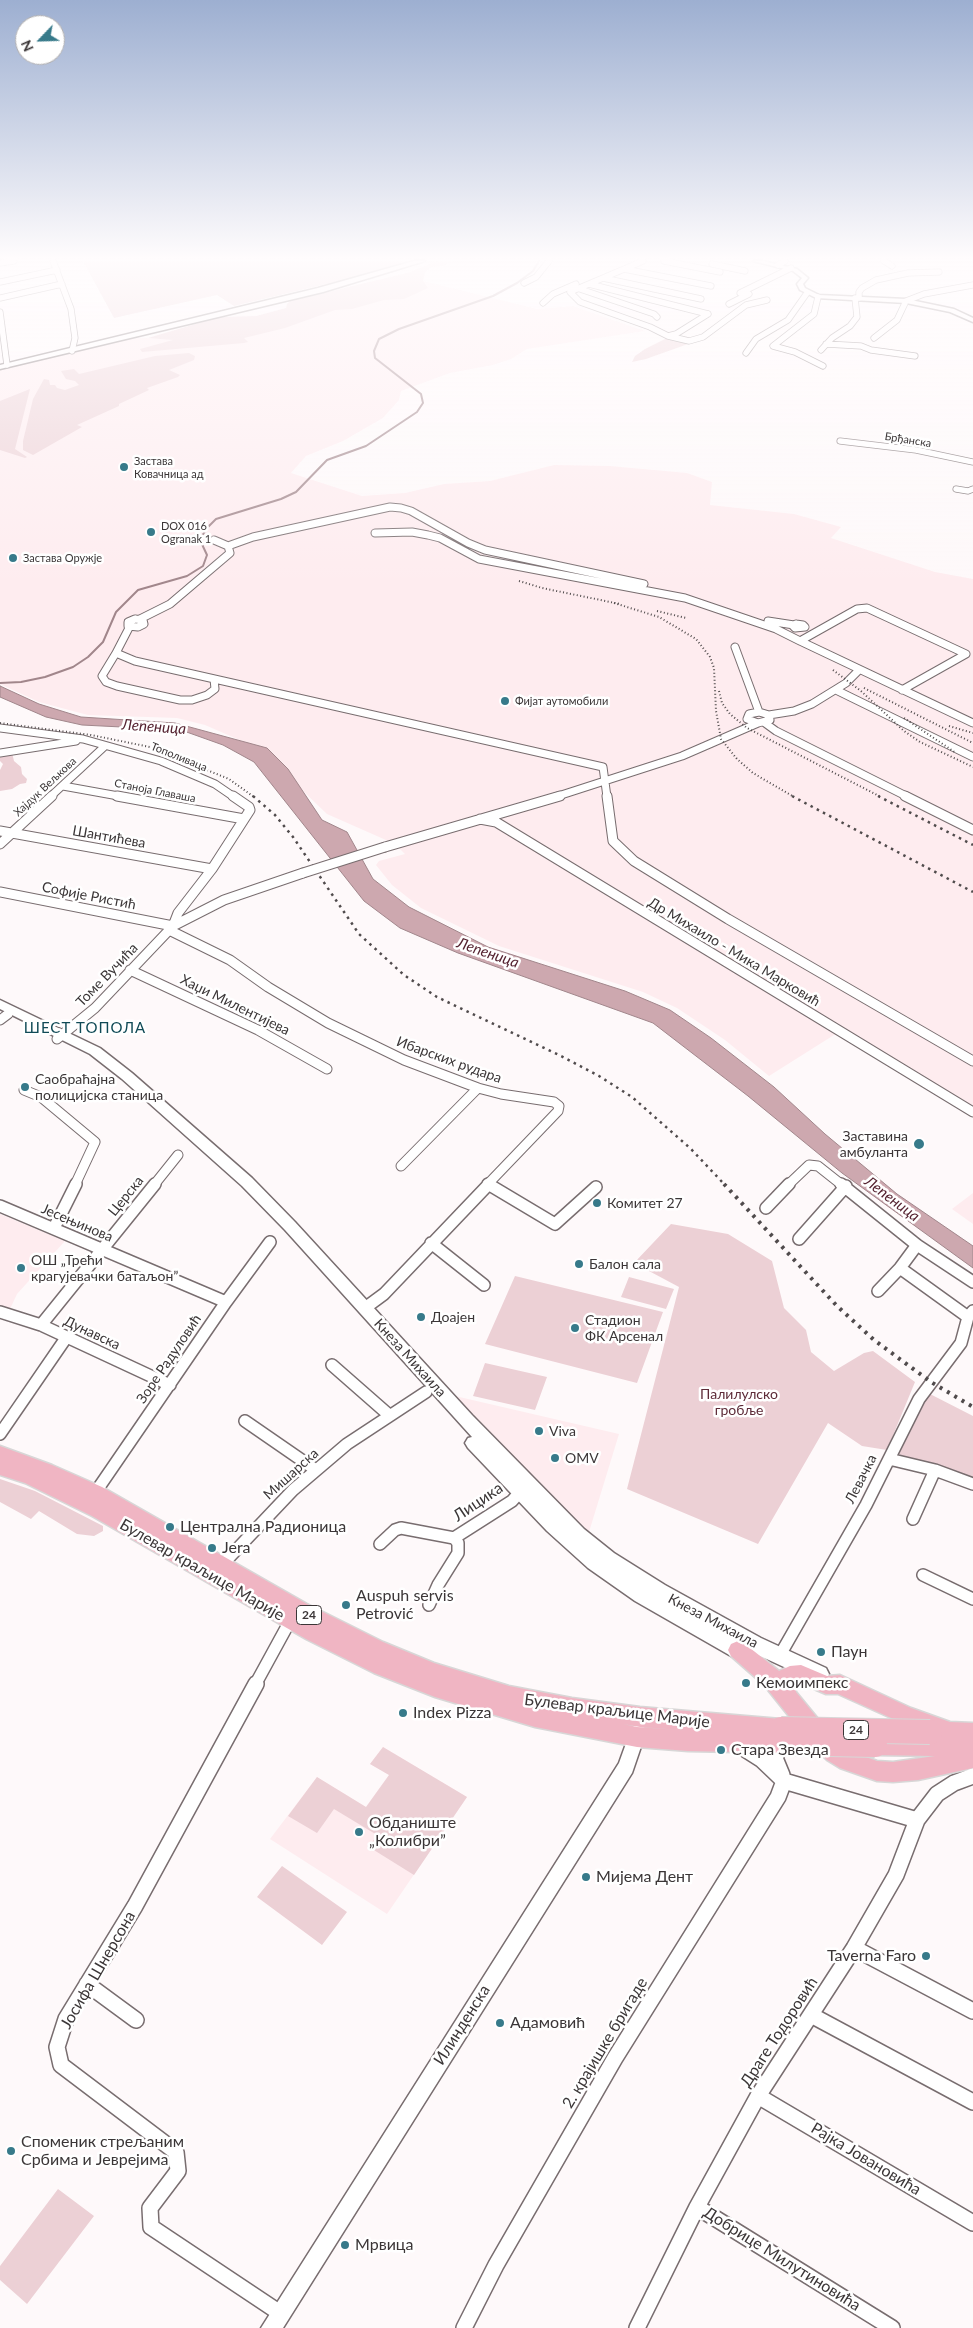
<!DOCTYPE html>
<meta charset="utf-8">
<style>
body{margin:0}
#map{position:relative;width:973px;height:2328px;overflow:hidden;background:#fef9fa;font-family:Lato,sans-serif}
canvas{display:block}
.north{position:absolute;left:15px;top:15px;width:50px;height:50px;box-sizing:border-box;background:#fff;border:1px solid #b1afaf;border-radius:50%;rotate:246deg;font-size:14px;font-weight:700;line-height:20px;text-align:center;color:#3b3637}
.north::after{content:'';display:block;margin:auto;width:18px;height:22px;background:#377a8a;clip-path:polygon(50% 0,100% 100%,50% 72%,0 100%)}
</style>
<div id="map">
<canvas width="973" height="2328"></canvas>
<div class="north">N</div>
</div>
<script>
const c = document.querySelector('canvas').getContext('2d');
c.lineJoin = 'round';
function paint(path, color) { c.fillStyle = color; c.fill(path, 'evenodd'); }
const shape = rows => new Path2D(rows.map(r => 'M' + r).join(''));
function strokePath(path, color, width, dash) { c.strokeStyle = color; c.lineWidth = width; c.lineCap = dash ? 'butt' : 'round'; c.setLineDash(dash || []); c.stroke(path); }
function write(font, color, halo, rows, align = 'center') {
  c.font = font + ' Lato,sans-serif'; c.lineWidth = 5; c.setLineDash([]); c.textBaseline = 'middle'; c.strokeStyle = halo; c.fillStyle = color; for (const [text, x, y, turn = 0] of rows) {
    c.save(); c.translate(x, y); c.rotate((+turn || 0) * Math.PI / 180); c.textAlign = isNaN(turn) ? turn : align; if (halo) c.strokeText(text, 0, 0); c.fillText(text, 0, 0); c.restore();
  }
}
const built = shape([
 [423,281,537,309,573,306,645,331,527,349,511,359,493,365,450,373,401,391,399,400,383,418,343,441,306,456,291,473,362,496,405,493,444,484,490,481,554,465,610,466,687,473,712,482,710,505,794,514,841,527,831,538,935,572,973,579,973,1114,840,1035,834,1035,769,1076,725,1040,677,1008,643,992,499,946,421,908,392,885,376,865,379,861,405,854,395,844,327,814,258,748,205,725,177,718,88,715,39,702,0,684,0,366,127,337,225,342],
 [973,1193,973,1224,952,1209],
 [0,1214,65,1241,17,1294,10,1309,0,1308],
 [455,1396,619,1434,589,1532,498,1442],
 [383,1747,467,1797,387,1914,270,1839,317,1777,366,1807,389,1775,370,1764]
]);
const green = shape([
 [83,261,410,261,385,270,234,306,217,295,114,318],
 [438,261,452,261,444,266,432,267,425,272,423,281,428,288,404,299,384,300,352,309,335,310,285,328,244,338,248,342,244,343,142,352,140,349,173,340,148,338,219,317,256,316,286,308,287,304,290,301,407,273],
 [667,338,688,344,646,359,632,362,635,356,645,349],
 [189,353,195,356,194,360,169,370,180,375,178,377,147,388,149,390,119,404,119,406,77,425,82,427,33,455,23,450,23,441,33,399,44,379,49,380,50,385,55,385,57,388,65,390,79,385,75,381,66,379,61,371,74,369,79,374,155,356],
 [30,389,15,449,27,457,25,458,0,450,0,401],
 [12,753,14,761,21,767,22,774,27,779,26,783,20,784,12,789,0,791,0,770,3,764,0,761,0,755],
 [671,1224,728,1234,772,1261,784,1308,806,1330,811,1352,834,1371,864,1353,873,1351,915,1382,887,1450,862,1446,828,1423,758,1544,627,1489,679,1287,634,1263],
 [515,1276,663,1312,637,1383,485,1344],
 [629,1277,674,1289,666,1309,621,1297],
 [485,1363,547,1377,535,1410,473,1396],
 [930,1394,973,1416,973,1480,898,1454,920,1405],
 [0,1479,35,1491,103,1526,103,1531,94,1536,77,1534,39,1511,31,1519,0,1502],
 [383,1747,467,1797,414,1875,369,1847,377,1835,334,1809,317,1833,288,1816,317,1777,366,1807,389,1775,370,1764],
 [282,1866,347,1912,322,1945,257,1897],
 [58,2189,94,2216,27,2304,0,2280,0,2266]
]);
const water = shape([
 [0,686,39,704,81,717,175,723,267,748,288,769,322,820,347,832,373,879,409,907,488,947,625,991,670,1010,711,1038,774,1087,825,1134,897,1194,973,1246,973,1268,842,1173,748,1096,653,1023,458,953,400,928,364,901,254,762,223,745,181,730,82,725,46,717,0,697,0,686]
]);
const stream = shape([
 [0,683,21,682,45,677,73,667,88,657,103,642,116,612,138,590,187,576,203,566,207,555,200,540,206,529,216,519,281,499,296,492,327,460,366,446,417,412,423,403,421,394,375,358,374,351,379,339,399,329,493,296,517,283,533,271,539,261]
]);
const minorFar4 = shape([
 [53,261,71,309,75,338,72,351],
 [643,261,570,292,580,302,650,327,668,336,689,341,703,337,746,305,767,300],
 [664,261,720,272],
 [884,261,892,266],
 [0,263,14,261],
 [712,264,745,271],
 [778,265,785,261],
 [624,269,711,286],
 [603,278,701,299],
 [0,282,57,270],
 [524,283,536,277,549,261],
 [589,284,708,314],
 [577,288,654,314,657,317],
 [818,297,814,314,773,346,795,352,823,366],
 [0,298,62,284],
 [859,298,859,292,862,288,876,280,908,273,939,272],
 [543,303,553,294,576,284],
 [729,304,749,294,740,293,791,268],
 [0,312,7,365],
 [668,336,676,334,708,314],
 [874,338,897,320,906,301,924,294,973,285],
 [826,344,861,346,871,350,915,356],
 [821,350,832,338,850,326,857,317,855,298],
 [746,353,756,339,788,320,807,293],
 [840,441,916,450,973,462],
 [956,489,968,491,973,489]
]);
const minorFar3 = shape([
 [375,533,412,532,428,535,440,538,479,559,685,598,776,629,800,641,857,609,867,608,966,654,902,690],
 [228,546,253,537,390,507,401,508,411,511,468,543,485,550,644,584],
 [135,619,143,620,144,624,138,627,128,626,128,622,135,619],
 [140,619,170,604,230,553,228,546,214,540],
 [768,621,794,625],
 [796,624,803,625,805,627,795,628,793,626,796,624],
 [130,626,116,653,135,661,603,767,607,797],
 [800,641,973,723],
 [735,647,759,712],
 [116,653,102,676,106,682,117,686,180,700,192,700,207,695,215,689,214,679],
 [836,690,973,757],
 [759,712,769,715,770,720,758,723,747,719,749,714,759,712],
 [769,715,794,711,812,704,846,683,859,670],
 [765,723,776,731,908,797],
 [0,728,83,739,161,761,215,784,234,797],
 [0,753,76,741],
 [63,786,124,797],
 [50,797,105,746],
 [555,797,682,756,758,723]
]);
const minorFar2 = shape([
 [117,796,244,819],
 [607,796,613,841,634,861,728,919,973,1061],
 [905,796,973,830],
 [480,819,496,822,973,1112],
 [0,831,212,869],
 [0,844,52,796],
 [385,847,560,796],
 [0,892,173,926,178,913,212,869,250,810,249,807,233,796],
 [169,930,230,960,268,987,328,1023,404,1060,478,1088,501,1094,554,1102,559,1106,558,1111,487,1185],
 [130,970,258,1030,327,1069],
 [0,1020,8,1014],
 [57,1039,95,1008,173,926,224,900,303,873],
 [24,1090,41,1097,95,1142,75,1185],
 [401,1166,478,1088],
 [488,1184,490,1185],
 [154,1185,178,1155],
 [788,1185,809,1165,818,1166,842,1185]
]);
const minorFar1 = shape([
 [488,1184,555,1224,596,1187],
 [841,1184,917,1245,973,1282],
 [0,1206,226,1302],
 [766,1208,789,1184],
 [54,1228,76,1184],
 [799,1239,846,1186],
 [431,1243,484,1285],
 [900,1268,968,1317],
 [878,1291,900,1268,917,1245],
 [365,1308,384,1294,489,1184],
 [0,1312,41,1325,170,1385],
 [41,1325,155,1184],
 [332,1365,389,1415],
 [245,1421,316,1470],
 [0,1434,66,1338],
 [889,1459,935,1470,973,1484],
 [95,1493,226,1302,270,1242],
 [913,1519,935,1470],
 [380,1544,395,1530,401,1528,454,1538,512,1501,520,1492],
 [221,1566,293,1490,347,1444,426,1392],
 [923,1575,973,1599],
 [429,1605,438,1585,458,1553,458,1543,454,1538],
 [780,1655,866,1505,919,1399,961,1343,968,1317,973,1311],
 [255,1685,290,1621]
]);
const minor = shape([
 [256,1684,135,1906,66,2019,57,2047,61,2065,176,2152,178,2171,150,2208,151,2227,280,2313],
 [781,1743,775,1758,782,1775],
 [740,1746,762,1760,784,1781,917,1820],
 [854,1948,973,2011],
 [87,1984,136,2020],
 [811,2015,973,2102],
 [758,2096,973,2223],
 [697,2207,892,2328],
 [464,2328,496,2265,615,2058,778,1797,784,1781],
 [637,2328,697,2207,758,2096,854,1948,896,1875,917,1820,937,1794,954,1783,973,1776]
]);
const tertiary = shape([
 [753,261,763,261,797,269,808,278,803,284,805,288,819,295,906,299,954,309,973,318,973,322,950,312,906,303,816,298,800,290,797,284,802,278,793,271,753,261],
 [638,1724,644,1727,646,1732,632,1773,283,2328,261,2328,619,1763,632,1727,638,1724]
]);
const secondary = shape([
 [414,261,425,261,323,292,0,369,0,365,318,288,414,261],
 [0,1000,100,1048,132,1073,252,1178,295,1222,472,1415,584,1529,614,1553,665,1585,761,1638,826,1668,829,1674,826,1680,819,1683,812,1680,758,1655,750,1659,731,1656,635,1601,588,1568,547,1531,468,1448,465,1443,468,1438,472,1437,285,1230,242,1186,122,1079,90,1054,0,1009,0,1000]
]);
const primary = shape([
 [0,1446,52,1465,102,1487,307,1604,383,1642,434,1663,509,1686,572,1698,640,1707,781,1719,789,1722,792,1729,789,1735,795,1743,792,1750,784,1753,688,1751,637,1747,535,1727,435,1697,374,1673,306,1639,92,1516,25,1483,0,1475,0,1446],
 [623,1724,640,1727,693,1731,637,1727,623,1724],
 [738,1641,745,1644,779,1671,790,1666,801,1665,827,1676,840,1675,911,1708,950,1722,973,1723,973,1768,918,1780,893,1782,877,1781,840,1768,827,1760,812,1745,764,1685,731,1656,728,1650,731,1644,738,1641],
 [800,1683,826,1694,838,1694,931,1736,875,1735,867,1738,864,1745,867,1752,875,1755,935,1756,893,1762,877,1761,855,1753,843,1746,828,1731,796,1692,795,1684,800,1683]
]);
const railFar2 = shape([
 [519,581,542,588,620,604],
 [614,603,659,617,696,639,710,657,714,668,716,711,721,739,737,759,753,773,794,797],
 [657,611,686,618],
 [833,670,861,691,904,731,920,742,973,767],
 [864,688,973,743],
 [719,691,722,703,730,714,747,728,881,797],
 [904,718,956,753],
 [0,723,91,735,150,747,229,779,254,797],
 [949,726,973,733]
]);
const railFar1 = shape([
 [253,796,275,815,293,837,359,934,404,975,437,997,561,1056,599,1076,632,1097,691,1149,725,1185],
 [792,796,973,892],
 [878,796,973,845]
]);
const rail = shape([
 [724,1184,837,1306,874,1340,931,1382,973,1407]
]);
const minorBridge = shape([
 [303,873,385,847]
]);
const primaryBridge = shape([
 [781,1729,930,1732],
 [784,1743,875,1745]
]);
const markers = [
 [124,467,5,"#377a8a"],
 [151,532,5,"#377a8a"],
 [13,558,5,"#377a8a"],
 [505,701,5,"#377a8a"],
 [25,1087,5,"#377a8a"],
 [919,1144,6,"#377a8a"],
 [597,1203,5,"#377a8a"],
 [579,1264,5,"#377a8a"],
 [21,1268,5,"#377a8a"],
 [421,1317,5,"#377a8a"],
 [575,1328,5,"#377a8a"],
 [539,1431,5,"#377a8a"],
 [555,1458,5,"#377a8a"],
 [170,1527,5,"#377a8a"],
 [212,1548,5,"#377a8a"],
 [346,1605,5,"#377a8a"],
 [821,1652,5,"#377a8a"],
 [746,1683,5,"#377a8a"],
 [403,1713,5,"#377a8a"],
 [721,1750,5,"#377a8a"],
 [359,1832,5,"#377a8a"],
 [586,1877,5,"#377a8a"],
 [926,1956,5,"#377a8a"],
 [500,2023,5,"#377a8a"],
 [11,2151,5,"#377a8a"],
 [345,2245,5,"#377a8a"]
];
const farStreetnames = [
 ["Брђанска",908,440,9],
 ["Тополиваца",179,757,22],
 ["Хајдук Вељкова",45,787,-43],
 ["Станоја Главаша",155,791,11]
];
const farPoinames = [
 ["Застава",134,461],
 ["Ковачница ад",134,474],
 ["DOX 016",161,526],
 ["Ogranak 1",161,539],
 ["Застава Оружје",23,558],
 ["Фијат аутомобили",515,701]
];
const shields = [
 [309,1615,25],
 [856,1730,25]
];
const shieldNames = [
 ["24",309,1615],
 ["24",856,1730]
];
const streetNames = [
 ["Шантићева",109,837,10],
 ["Софије Ристић",89,896,11],
 ["Др Михаило - Мика Марковић",734,952,31],
 ["Томе Вучића",107,975,-46],
 ["Хаџи Милентијева",235,1005,26],
 ["Ибарских рудара",449,1060,20],
 ["Церска",126,1196,-51],
 ["Јесењинова",77,1223,23],
 ["Дунавска",92,1333,25],
 ["Кнеза Михаила",410,1358,48],
 ["Зоре Радуловић",169,1359,-56],
 ["Мишарска",291,1474,-42],
 ["Левачка",861,1479,-63],
 ["Кнеза Михаила",713,1621,28]
];
const poiNames = [
 ["Саобраћајна",35,1079],
 ["полицијска станица",35,1095],
 ["Заставина",908,1136,"right"],
 ["амбуланта",908,1152,"right"],
 ["Комитет 27",607,1203],
 ["ОШ „Трећи",31,1260],
 ["крагујевачки батаљон”",31,1276],
 ["Балон сала",589,1264],
 ["Доајен",431,1317],
 ["Стадион",585,1320],
 ["ФК Арсенал",585,1336],
 ["Viva",549,1431],
 ["OMV",565,1458]
];
const parkNames = [
 ["Палилулско",739,1394],
 ["гробље",739,1410]
];
const waterNames = [
 ["Лепеница",154,727,4],
 ["Лепеница",488,953,19],
 ["Лепеница",892,1199,37]
];
const neighbourhoodNames = [
 ["ШЕСТ ТОПОЛА",85,1028]
];
const nearStreetnames = [
 ["Лицика",478,1502,-34],
 ["Булевар краљице Марије",202,1570,30],
 ["Булевар краљице Марије",617,1711,7],
 ["Јосифа Шнерсона",98,1970,-60],
 ["Илинденска",462,2025,-58],
 ["Драге Тодоровић",779,2032,-57],
 ["2. крајишке бригаде",605,2043,-59],
 ["Рајка Јовановића",866,2159,31],
 ["Добрице Милутиновића",782,2259,32]
];
const nearPoinames = [
 ["Централна Радионица",180,1527],
 ["Jera",222,1548],
 ["Auspuh servis",356,1596],
 ["Petrović",356,1614],
 ["Паун",831,1652],
 ["Кемоимпекс",756,1683],
 ["Index Pizza",413,1713],
 ["Стара Звезда",731,1750],
 ["Обданиште",369,1823],
 ["„Колибри”",369,1841],
 ["Мијема Дент",596,1877],
 ["Taverna Faro",916,1956,"right"],
 ["Адамовић",510,2023],
 ["Споменик стрељаним",21,2142],
 ["Србима и Јеврејима",21,2160],
 ["Мрвица",355,2245]
];
paint(built, '#feecef');
paint(green, '#ecd0d5');
paint(water, '#cda8af');
strokePath(water, '#a1868b', 1);
strokePath(stream, '#a1868b', 2);
strokePath(minorFar4, '#786d6f', 7);
strokePath(minorFar3, '#786d6f', 9);
strokePath(minorFar2, '#786d6f', 11);
strokePath(minorFar1, '#786d6f', 14);
strokePath(minor, '#786d6f', 18);
strokePath(tertiary, '#786d6f', 3);
strokePath(secondary, '#786d6f', 3);
strokePath(primary, '#d8d7d7', 3);
strokePath(minorFar4, '#fff', 5.5);
strokePath(minorFar3, '#fff', 7);
strokePath(minorFar2, '#fff', 9);
strokePath(minorFar1, '#fff', 11);
strokePath(minor, '#fff', 15);
paint(tertiary, '#fff');
paint(secondary, '#fff');
paint(primary, '#f0b5c3');
strokePath(railFar2, '#504b4c', 2, [1, 2.5]);
strokePath(railFar1, '#504b4c', 2.5, [2.5, 4.5]);
strokePath(rail, '#504b4c', 4, [3, 5.5]);
strokePath(minorBridge, '#786d6f', 11, []);
strokePath(primaryBridge, '#d8d7d7', 26, []);
strokePath(minorBridge, '#fff', 9);
strokePath(primaryBridge, '#f0b5c3', 24);
const sky = c.createLinearGradient(0, 0, 0, 587);
sky.addColorStop(0, '#9dafd1');
sky.addColorStop(0.44, '#fffcfd');
sky.addColorStop(1, '#fffcfd00');
c.fillStyle = sky;
c.fillRect(0, 0, 973, 587);
for (const [x, y, r, color] of markers) { const dot = new Path2D(); dot.arc(x, y, r, 0, 2 * Math.PI); c.fillStyle = color; c.fill(dot); strokePath(dot, '#fff', 2); }
write('11px', '#3b3637', '#fff', farStreetnames);
write('11px', '#3b3637', '#fff', farPoinames, 'left');
for (const [x, y, w] of shields) { const box = new Path2D(); box.roundRect(x - w / 2, y - 9.5, w, 19, 4); c.fillStyle = '#fff'; c.fill(box); strokePath(box, '#3b3637', 1); }
write('bold 12px', '#3b3637', null, shieldNames);
write('14px', '#3b3637', '#fff', streetNames);
write('14px', '#3b3637', '#fff', poiNames, 'left');
write('14px', '#5d2b38', '#fff', parkNames);
write('italic 15px', '#552331', '#fff', waterNames);
c.letterSpacing = '1px';
write('15px', '#104a56', '#fff', neighbourhoodNames);
c.letterSpacing = '0px';
write('16px', '#3b3637', '#fff', nearStreetnames);
write('16px', '#3b3637', '#fff', nearPoinames, 'left');
</script>
